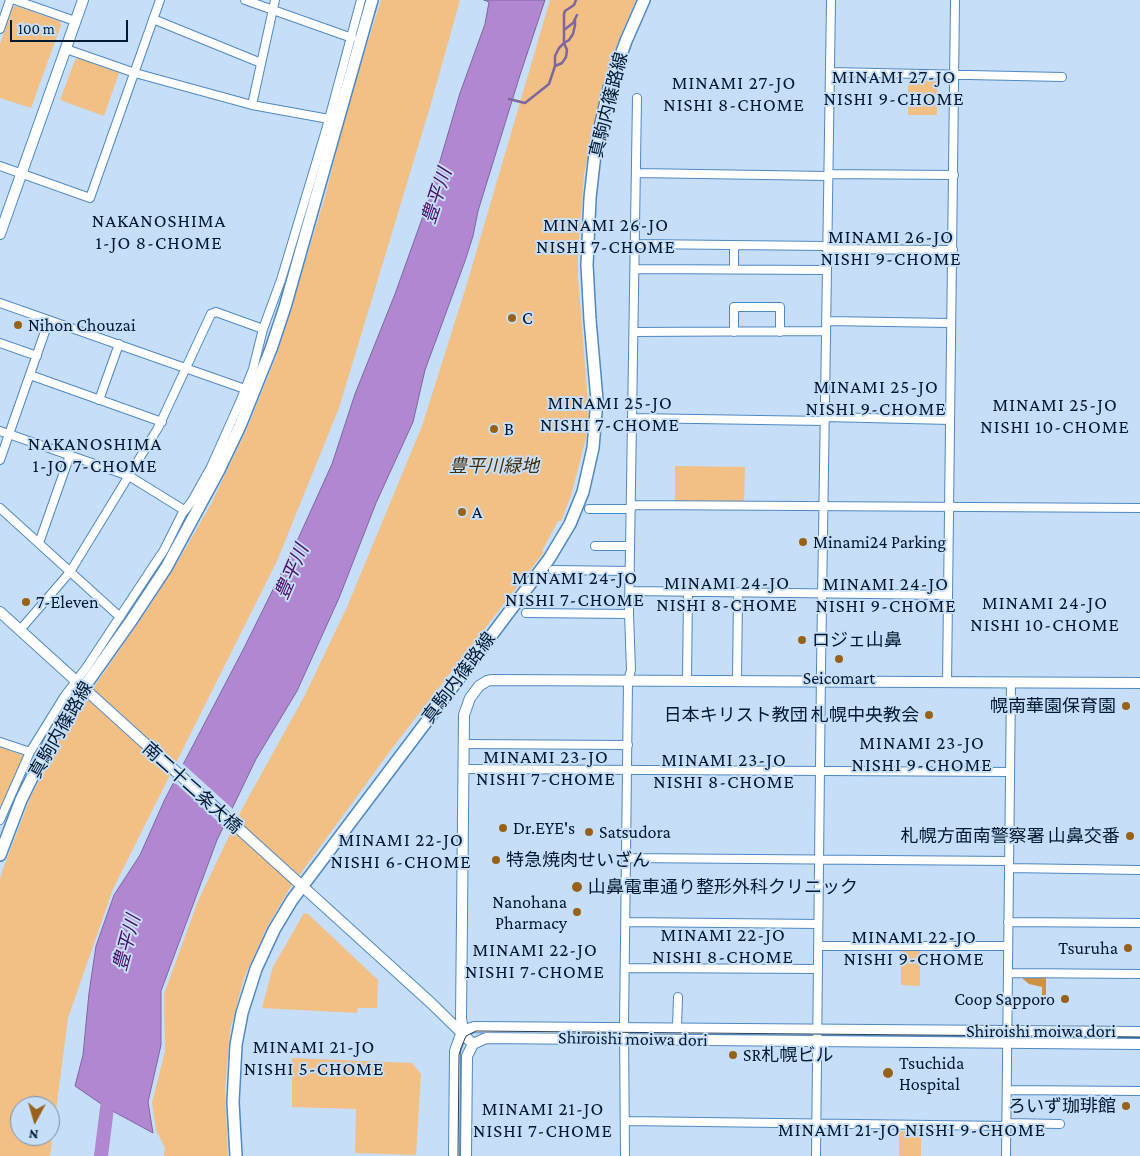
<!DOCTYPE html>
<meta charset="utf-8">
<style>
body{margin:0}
#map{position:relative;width:1140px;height:1156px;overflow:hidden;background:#c6def7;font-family:"Crimson Pro",serif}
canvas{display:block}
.north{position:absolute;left:10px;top:1096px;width:50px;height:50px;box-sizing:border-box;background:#c6def7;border:1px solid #788fa7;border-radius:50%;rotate:186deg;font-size:14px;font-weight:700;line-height:20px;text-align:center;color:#02192f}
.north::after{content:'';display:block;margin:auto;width:18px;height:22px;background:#976218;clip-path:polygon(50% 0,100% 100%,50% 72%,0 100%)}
.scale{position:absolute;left:10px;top:20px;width:118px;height:22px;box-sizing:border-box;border:2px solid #02192f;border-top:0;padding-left:6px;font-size:15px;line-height:18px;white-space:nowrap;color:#02192f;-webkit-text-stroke:4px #c6def7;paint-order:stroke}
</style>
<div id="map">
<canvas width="1140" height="1156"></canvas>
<div class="north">N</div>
<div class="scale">100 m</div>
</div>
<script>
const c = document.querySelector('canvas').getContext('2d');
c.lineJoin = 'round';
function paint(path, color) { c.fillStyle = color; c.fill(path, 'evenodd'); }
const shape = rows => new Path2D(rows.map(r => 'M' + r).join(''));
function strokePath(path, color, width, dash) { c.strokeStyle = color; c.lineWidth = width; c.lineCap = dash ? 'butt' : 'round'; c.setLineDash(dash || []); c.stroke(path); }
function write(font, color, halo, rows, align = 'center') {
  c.font = font + ' "Crimson Pro","Noto Sans JP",serif'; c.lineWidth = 4; c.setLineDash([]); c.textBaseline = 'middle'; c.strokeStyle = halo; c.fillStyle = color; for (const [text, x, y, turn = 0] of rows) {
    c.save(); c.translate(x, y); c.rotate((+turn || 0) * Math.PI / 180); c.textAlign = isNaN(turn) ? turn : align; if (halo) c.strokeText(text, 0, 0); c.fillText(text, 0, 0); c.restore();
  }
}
const green = shape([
 [381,0,460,0,430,107,339,408,277,561,113,889,68,1018,50,1156,0,1156,0,879,3,869,31,796,60,739,83,703,151,604,180,558,211,504,246,431,276,357,325,197,348,105],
 [20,1106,50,1106,50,1136,20,1136],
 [550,0,636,0,615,49,597,112,584,175,578,251,578,276,589,417,586,438,571,496,561,521,558,521,542,551,544,552,393,747,290,888,267,927,244,978,230,1030,225,1089,228,1156,164,1156,165,1148,156,1130,152,1103,165,1051,164,994,198,901,242,809,305,695,347,607,422,426,466,287],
 [16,6,60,21,61,25,31,108,0,98,0,44,13,7],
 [78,58,119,73,104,116,60,100,75,60],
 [908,81,937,81,937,96,908,96],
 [908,100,937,101,937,115,908,115],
 [675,466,745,467,744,501,675,501],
 [0,747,22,755,23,757,3,804,0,806],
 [304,913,308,914,378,980,377,1008,358,1008,357,1013,262,1008,273,967],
 [901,950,920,950,920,986,901,985],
 [292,1058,412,1063,421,1074,416,1155,355,1153,356,1109,292,1107],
 [899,1131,921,1132,921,1156,899,1156]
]);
const forest = shape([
 [1023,976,1046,976,1046,1000,1042,1000,1042,987,1029,984,1023,979]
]);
const water = shape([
 [484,0,545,0,520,75,478,211,473,236,465,261,425,370,413,422,376,503,339,598,297,691,256,759,217,840,161,991,161,1045,148,1102,153,1133,107,1108,75,1086,83,1055,89,993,96,946,114,895,140,855,165,799,244,648,298,539,332,464,355,394,395,294,427,205,460,93,485,24,489,2,484,0]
]);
const pier = shape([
 [181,762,234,810,225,828,172,780]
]);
const stream = shape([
 [564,30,573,23,577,15],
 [555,66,562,63,566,57,567,50,564,43,569,40,573,34,575,25,575,19],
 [509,99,525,103,549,84,555,66,555,56,559,48,564,43,564,14,565,11,574,5,576,0]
]);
const river = shape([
 [101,1156,107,1108,111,1089]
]);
const street = shape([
 [15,0,75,21],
 [245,0,352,38],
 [153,19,261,63],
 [0,29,10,0],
 [66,49,135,73,252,105,329,119],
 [830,72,1062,77],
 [252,105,275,0],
 [0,166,90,198,160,0],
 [636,173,828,176],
 [828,174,954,175],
 [636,244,827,246],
 [827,249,953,250],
 [635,269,827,270],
 [734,269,734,245],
 [0,303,245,389],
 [826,321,951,323],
 [635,332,826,331],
 [734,332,734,307,780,307,780,332],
 [0,343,37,356],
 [30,375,162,422],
 [99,400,119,344],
 [825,417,950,420],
 [632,418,824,421],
 [0,431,129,476,184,510],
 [0,460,49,320],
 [631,505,1140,508],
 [0,508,120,617],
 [589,509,631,509],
 [39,543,70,455],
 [595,546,630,546],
 [553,570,630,571],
 [630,591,948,595],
 [526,613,629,614],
 [20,630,70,572,158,428,211,314,216,312,263,329],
 [687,681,688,593],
 [737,681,738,593],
 [947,683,955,0],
 [0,742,30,752],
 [464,744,628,745],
 [463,769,1010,772],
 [0,820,30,752,64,697,86,668,164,550,182,514,192,501,211,467,240,402,253,369,263,329,281,280,326,130,361,0],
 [626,858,1009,861],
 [1009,868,1140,870],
 [626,922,818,924],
 [1008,922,1140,923],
 [818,946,1008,946],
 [626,968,818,969],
 [1008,973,1140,974],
 [677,1027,678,997],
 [1007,1090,1140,1091],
 [626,1121,1007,1126],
 [1007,1123,1060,1124],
 [625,1156,624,1027,628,681,631,670,629,614,637,98],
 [816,1156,821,669,831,0],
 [1006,1156,1011,683]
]);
const secondary = shape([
 [0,234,83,0],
 [0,612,431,1003,473,1044],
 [463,1033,461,1018,464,715,470,698,479,686,487,681,491,680,1140,683],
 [454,1156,455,1051,460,1037,468,1029,474,1027,1140,1032],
 [466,1156,467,1056,473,1044,486,1038,1140,1044]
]);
const primary = shape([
 [0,855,21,800,51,739,75,700,131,621,166,568,218,472,240,426,271,349,285,307,372,0],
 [236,1156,233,1102,236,1045,242,1013,256,969,274,930,292,900,549,559,570,524,583,492,593,448,597,400,590,320,587,265,590,198,596,145,609,88,626,41,644,0]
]);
const tram = shape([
 [458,1156,459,1055,461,1048,466,1036,476,1031,1140,1037]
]);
const markers = [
 [512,318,5,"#976218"],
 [18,325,5,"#976218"],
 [494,429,5,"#976218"],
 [462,512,5,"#976218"],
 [803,542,5,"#976218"],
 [26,602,5,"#976218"],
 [802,640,5,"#976218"],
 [839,659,5,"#976218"],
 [1126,706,5,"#976218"],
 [929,715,5,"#976218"],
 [503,828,5,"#976218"],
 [589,832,5,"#976218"],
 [1130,836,5,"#976218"],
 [496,860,5,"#976218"],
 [577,887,6,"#976218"],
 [577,912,5,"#976218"],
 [1128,948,5,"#976218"],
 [1065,999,5,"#976218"],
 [733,1055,5,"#976218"],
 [888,1073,6,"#976218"],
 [1126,1106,5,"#976218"]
];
const streetNames = [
 ["真駒内篠路線",609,105,-76],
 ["真駒内篠路線",459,678,-53],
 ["真駒内篠路線",61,730,-60],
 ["南二十二条大橋",192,788,42],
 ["Shiroishi moiwa dori",1041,1031],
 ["Shiroishi moiwa dori",633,1039,1]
];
const poiNames = [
 ["C",522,318],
 ["Nihon Chouzai",28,325],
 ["B",504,429],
 ["A",472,512],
 ["Minami24 Parking",813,542],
 ["7-Eleven",36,602],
 ["ロジェ山鼻",812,640],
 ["Seicomart",839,678,"center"],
 ["幌南華園保育園",1116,706,"right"],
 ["日本キリスト教団 札幌中央教会",919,715,"right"],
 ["Dr.EYE's",513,828],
 ["Satsudora",599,832],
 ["札幌方面南警察署 山鼻交番",1120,836,"right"],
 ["特急焼肉せいざん",506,860],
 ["山鼻電車通り整形外科クリニック",588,887],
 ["Nanohana",567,902,"right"],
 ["Pharmacy",567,923,"right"],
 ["Tsuruha",1118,948,"right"],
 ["Coop Sapporo",1055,999,"right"],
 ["SR札幌ビル",743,1055],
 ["Tsuchida",899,1063],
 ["Hospital",899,1084],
 ["ろいず珈琲館",1116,1106,"right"]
];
const parkNames = [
 ["豊平川緑地",494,466]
];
const neighbourhoodNames = [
 ["MINAMI 27-JO",894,77],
 ["NISHI 9-CHOME",894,99],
 ["MINAMI 27-JO",734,83],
 ["NISHI 8-CHOME",734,105],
 ["NAKANOSHIMA",159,221],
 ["1-JO 8-CHOME",159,243],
 ["MINAMI 26-JO",606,225],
 ["NISHI 7-CHOME",606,247],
 ["MINAMI 26-JO",891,237],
 ["NISHI 9-CHOME",891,259],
 ["MINAMI 25-JO",876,387],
 ["NISHI 9-CHOME",876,409],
 ["MINAMI 25-JO",610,403],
 ["NISHI 7-CHOME",610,425],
 ["MINAMI 25-JO",1055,405],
 ["NISHI 10-CHOME",1055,427],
 ["NAKANOSHIMA",95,444],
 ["1-JO 7-CHOME",95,466],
 ["MINAMI 24-JO",575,578],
 ["NISHI 7-CHOME",575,600],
 ["MINAMI 24-JO",727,583],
 ["NISHI 8-CHOME",727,605],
 ["MINAMI 24-JO",886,584],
 ["NISHI 9-CHOME",886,606],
 ["MINAMI 24-JO",1045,603],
 ["NISHI 10-CHOME",1045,625],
 ["MINAMI 23-JO",922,743],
 ["NISHI 9-CHOME",922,765],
 ["MINAMI 23-JO",546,757],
 ["NISHI 7-CHOME",546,779],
 ["MINAMI 23-JO",724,760],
 ["NISHI 8-CHOME",724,782],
 ["MINAMI 22-JO",401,840],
 ["NISHI 6-CHOME",401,862],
 ["MINAMI 22-JO",723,935],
 ["NISHI 8-CHOME",723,957],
 ["MINAMI 22-JO",914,937],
 ["NISHI 9-CHOME",914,959],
 ["MINAMI 22-JO",535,950],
 ["NISHI 7-CHOME",535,972],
 ["MINAMI 21-JO",314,1047],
 ["NISHI 5-CHOME",314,1069],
 ["MINAMI 21-JO",543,1109],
 ["NISHI 7-CHOME",543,1131],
 ["MINAMI 21-JO NISHI 9-CHOME",912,1130]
];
const waterNames = [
 ["豊平川",437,196,-72],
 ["豊平川",292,572,-67],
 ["豊平川",127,943,-75]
];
paint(green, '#f2bf85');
paint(forest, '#ce9145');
paint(water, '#b287d2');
strokePath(water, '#7d66a1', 1);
paint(pier, '#c6def7');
strokePath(stream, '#7d66a1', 2.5);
strokePath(river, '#b287d2', 14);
strokePath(street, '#4f89c3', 10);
strokePath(secondary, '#4f89c3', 12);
strokePath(primary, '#4f89c3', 14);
strokePath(street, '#fff', 8);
strokePath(secondary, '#fff', 10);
strokePath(primary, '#fff', 11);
strokePath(tram, '#283f56', 1);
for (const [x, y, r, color] of markers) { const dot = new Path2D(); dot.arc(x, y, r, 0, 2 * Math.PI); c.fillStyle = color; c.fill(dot); strokePath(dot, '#c6def7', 2); }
write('18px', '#02192f', '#c6def7', streetNames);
write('18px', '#02192f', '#c6def7', poiNames, 'left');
write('italic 18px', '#452c0b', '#c6def7', parkNames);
c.letterSpacing = '1px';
write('19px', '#02192f', '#c6def7', neighbourhoodNames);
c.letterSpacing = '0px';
write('italic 19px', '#490b69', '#c6def7', waterNames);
</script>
